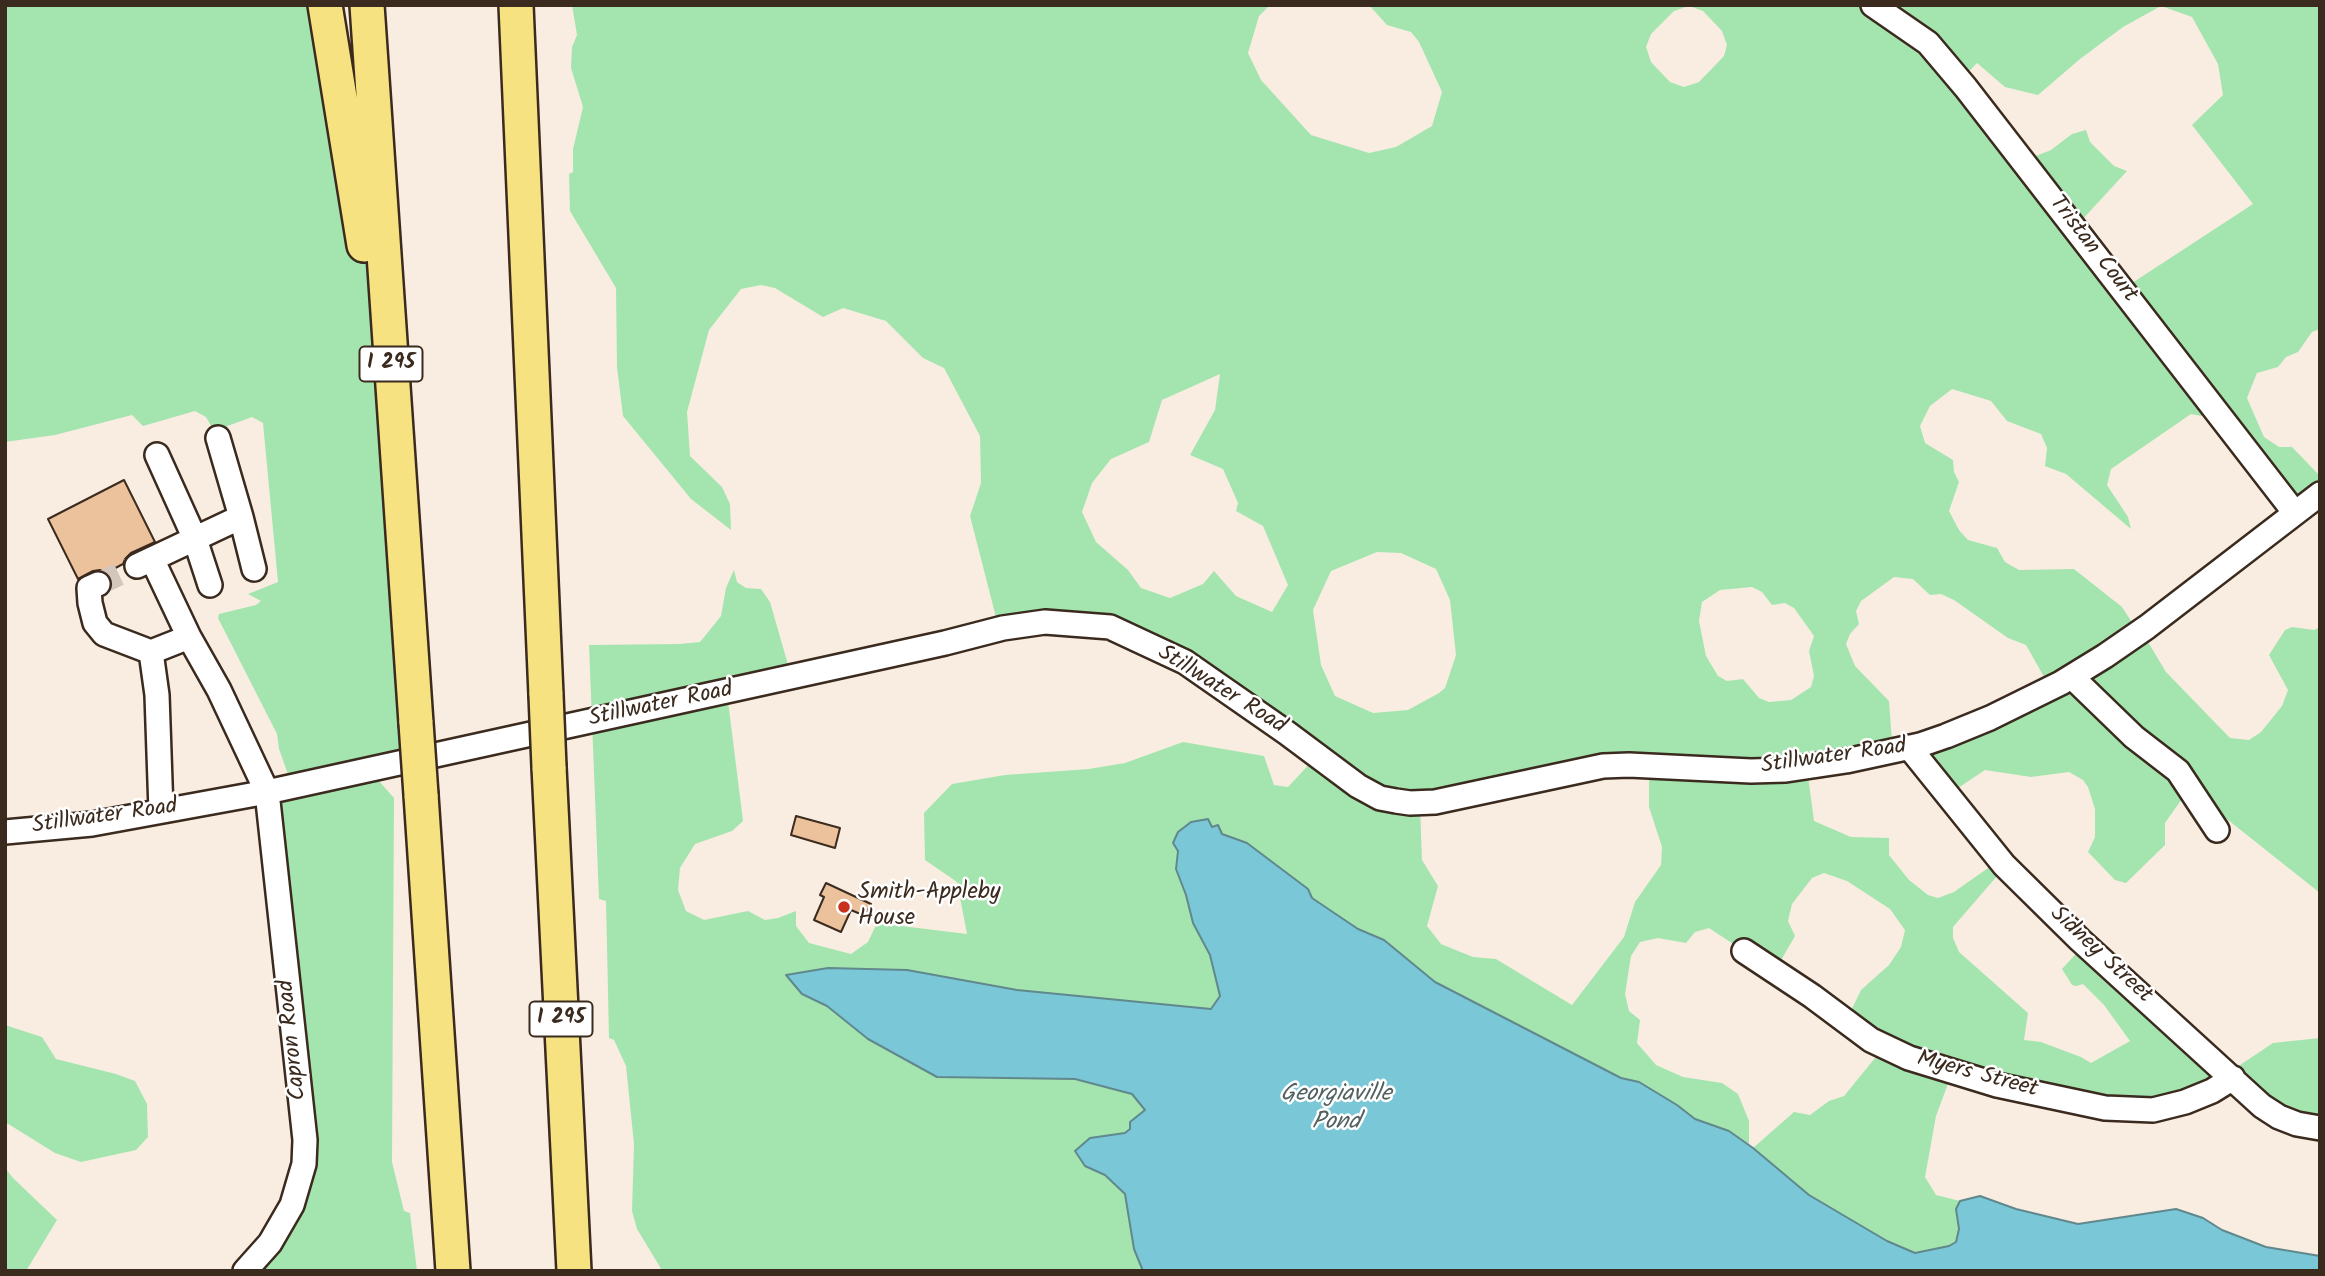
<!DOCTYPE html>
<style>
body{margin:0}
#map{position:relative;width:2325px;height:1276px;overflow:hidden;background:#f9ede1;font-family:Kalam,sans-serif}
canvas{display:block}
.frame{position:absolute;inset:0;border:7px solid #3b2a1e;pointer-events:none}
</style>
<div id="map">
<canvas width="2325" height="1276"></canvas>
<div class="frame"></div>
</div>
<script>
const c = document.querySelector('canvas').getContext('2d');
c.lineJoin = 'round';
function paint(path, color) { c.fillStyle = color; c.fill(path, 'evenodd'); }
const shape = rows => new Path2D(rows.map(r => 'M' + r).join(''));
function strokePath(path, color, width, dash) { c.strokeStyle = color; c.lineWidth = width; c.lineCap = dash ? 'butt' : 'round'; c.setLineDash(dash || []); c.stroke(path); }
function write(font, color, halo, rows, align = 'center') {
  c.font = font + ' Kalam,sans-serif'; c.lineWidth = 5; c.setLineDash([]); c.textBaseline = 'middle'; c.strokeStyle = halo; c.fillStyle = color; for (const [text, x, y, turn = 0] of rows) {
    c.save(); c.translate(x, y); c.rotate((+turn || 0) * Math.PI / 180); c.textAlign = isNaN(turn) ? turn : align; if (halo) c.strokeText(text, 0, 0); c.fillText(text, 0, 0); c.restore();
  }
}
const green = shape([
 [5,5,326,5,385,387,417,753,370,771,394,798,392,1162,404,1211,410,1213,417,1271,240,1271,296,1185,289,970,279,795,290,780,279,749,277,734,218,618,219,614,256,605,261,601,248,594,278,582,263,423,252,417,214,431,206,417,195,411,143,426,132,415,55,435,5,442],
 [572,5,1270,5,1259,16,1248,53,1261,80,1311,135,1369,153,1396,147,1432,126,1442,92,1419,42,1411,32,1387,25,1369,5,2320,5,2320,329,2312,332,2298,352,2286,357,2278,367,2257,373,2247,398,2264,437,2279,447,2292,447,2320,476,2320,491,2300,505,2273,470,2237,459,2222,430,2212,418,2191,414,2111,469,2107,485,2128,517,2131,529,2066,474,2045,466,2047,448,2041,434,2007,421,1991,401,1952,389,1930,406,1920,426,1925,443,1953,460,1954,472,1959,482,1949,511,1959,530,1968,540,1997,548,2005,562,2019,570,2074,569,2122,607,2137,630,2142,632,2166,672,2230,738,2249,740,2261,732,2282,706,2288,690,2269,655,2285,630,2292,627,2314,630,2320,627,2320,893,2189,789,2165,823,2165,845,2126,883,2115,880,2088,852,2095,837,2095,809,2088,787,2083,780,2069,772,2031,777,1985,770,1952,792,1911,751,2048,684,2026,645,2008,638,1954,600,1941,594,1930,595,1913,579,1894,577,1861,601,1856,611,1859,624,1850,634,1846,644,1855,666,1889,701,1892,741,1807,768,1814,821,1851,837,1889,838,1889,855,1909,880,1928,895,1938,898,1954,892,1998,861,2004,868,1953,927,1953,938,1959,952,2028,1013,2024,1040,2041,1042,2081,1057,2091,1063,2130,1041,2104,1005,2083,984,2076,986,2072,985,2062,969,2085,944,2228,1073,2273,1043,2320,1038,2320,1127,2232,1078,2156,1107,1952,1073,1936,1116,1925,1177,1936,1195,1960,1201,1956,1209,1959,1229,1956,1242,1949,1246,1915,1254,1887,1241,1809,1195,1753,1148,1794,1112,1810,1115,1829,1101,1844,1096,1884,1047,1846,1021,1861,990,1889,965,1901,947,1905,930,1890,909,1847,881,1824,873,1812,878,1792,904,1788,921,1795,936,1776,969,1771,969,1709,928,1695,932,1686,943,1658,938,1640,942,1631,956,1625,994,1629,1011,1640,1020,1637,1043,1656,1065,1683,1077,1722,1083,1738,1094,1749,1121,1749,1144,1729,1131,1695,1119,1677,1105,1639,1082,1621,1078,1435,982,1384,940,1358,929,1312,898,1308,889,1247,843,1221,834,1178,851,1176,869,1186,895,1193,923,1210,955,1220,996,1211,1009,1017,990,907,970,828,968,786,975,802,994,827,1006,868,1039,937,1077,1075,1079,1132,1094,1145,1110,1131,1122,1130,1129,1125,1134,1090,1138,1085,1166,1105,1175,1125,1194,1134,1249,1143,1271,661,1271,660,1267,637,1229,632,1211,634,1144,626,1066,614,1040,609,1038,606,901,599,899,589,645,680,644,700,642,721,616,726,588,734,570,737,582,746,588,761,589,770,602,791,675,727,693,743,821,732,831,695,844,680,868,678,890,686,911,704,920,748,911,765,920,778,918,796,911,796,926,809,943,851,954,868,942,877,923,967,934,957,882,925,860,924,813,952,784,1005,775,1089,769,1125,763,1183,742,1264,756,1274,785,1288,787,1314,759,1278,728,1120,637,998,625,970,516,981,483,980,436,944,368,923,358,886,321,843,308,823,317,775,288,761,285,741,289,709,330,687,412,690,456,722,487,730,504,731,530,691,499,623,416,617,367,616,288,570,211,569,174,573,172,573,149,583,107,571,68,572,47,577,35],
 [1689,6,1703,11,1722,31,1727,45,1724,56,1699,82,1684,87,1670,82,1651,62,1646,47,1651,34,1674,11],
 [2161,6,2192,17,2218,64,2223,95,2192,125,2253,204,2126,287,2081,221,2127,171,2114,166,2090,142,2086,130,2072,134,2051,150,2023,161,1961,80,1977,63,2005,87,2038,95,2080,59,2123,27],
 [1220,374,1215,410,1190,455,1223,469,1238,503,1236,511,1263,526,1288,585,1272,612,1236,596,1214,571,1203,584,1170,598,1141,588,1128,570,1096,542,1082,512,1092,483,1111,459,1149,442,1162,400],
 [1377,552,1401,553,1436,569,1450,600,1456,655,1445,688,1439,693,1408,710,1373,713,1335,696,1321,665,1313,610,1331,571],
 [1752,587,1762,592,1772,605,1785,603,1794,608,1814,636,1809,651,1814,676,1811,687,1791,700,1769,702,1759,698,1743,679,1727,681,1718,676,1706,656,1699,621,1702,602,1720,590],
 [1649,765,1649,807,1662,847,1661,865,1635,902,1624,937,1572,1005,1496,959,1473,957,1441,944,1427,926,1438,886,1422,860,1420,806],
 [5,1025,42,1037,56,1059,116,1074,135,1081,147,1104,148,1137,136,1150,81,1162,55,1153,5,1122],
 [5,1168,13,1178,57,1220,26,1271,5,1271]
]);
const water = shape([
 [1208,819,1212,827,1218,825,1222,834,1247,843,1308,889,1312,898,1358,929,1384,940,1435,982,1621,1078,1639,1082,1677,1105,1695,1119,1729,1131,1753,1148,1809,1195,1887,1241,1915,1253,1949,1246,1956,1242,1959,1229,1956,1209,1960,1201,1980,1196,2016,1209,2078,1224,2176,1209,2203,1218,2222,1230,2266,1247,2320,1256,2320,1271,1143,1271,1134,1249,1125,1194,1105,1175,1085,1166,1075,1151,1090,1138,1125,1133,1130,1129,1130,1122,1145,1110,1132,1094,1075,1079,937,1077,868,1039,827,1006,802,994,786,975,828,968,907,970,1017,990,1211,1009,1220,996,1210,955,1193,923,1186,895,1176,869,1178,851,1173,843,1178,832,1191,822,1208,819]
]);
const building = shape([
 [124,480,155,542,131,553,125,559,123,564,106,573,100,570,93,571,78,579,48,519,124,480],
 [796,816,840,828,835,848,791,835,796,816],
 [826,883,871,904,865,916,851,910,841,932,814,920,824,897,820,895,826,883]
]);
const minorTunnel = shape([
 [98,584,137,566]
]);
const minor = shape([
 [1873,5,1928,43,1966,88,2295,513],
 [157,455,195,539,210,585],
 [241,517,254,569],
 [137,566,241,517,218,438],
 [98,584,89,588,90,603,95,623,104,634,151,652,189,637,152,559],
 [189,637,219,690,267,792,305,1140,304,1164,292,1205,270,1243,245,1271],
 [151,652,157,695,161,811],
 [2072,677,2134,737,2178,771,2217,830],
 [1909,747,2004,865,2080,940,2262,1106,2279,1117,2297,1124,2320,1128],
 [5,832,92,824,267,792,945,643,1003,628,1045,622,1110,627,1185,662,1287,733,1358,786,1380,798,1396,801,1410,803,1435,802,1603,766,1629,765,1751,771,1786,770,1846,761,1920,745,1946,736,1990,718,2061,683,2105,656,2147,627,2320,494],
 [1744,951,1812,996,1871,1040,1909,1058,1997,1085,2105,1108,2153,1110,2185,1102,2212,1091,2233,1078]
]);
const highway = shape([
 [325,5,364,245],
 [367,5,416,723],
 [516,5,546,695],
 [549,767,574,1271],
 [421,795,453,1271]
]);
const highwayBridge = shape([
 [546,695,549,767],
 [416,723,421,795]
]);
const markers = [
 [844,907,7,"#c8321e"]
];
const shields = [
 [391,364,63],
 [561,1019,63]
];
const shieldNames = [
 ["I 295",391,364],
 ["I 295",561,1019]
];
const streetNames = [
 ["Tristan Court",2092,250,52],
 ["Stillwater Road",1221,691,32],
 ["Stillwater Road",661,706,-12],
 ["Stillwater Road",1834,758,-8],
 ["Stillwater Road",105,818,-8],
 ["Sidney Street",2100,956,43],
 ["Capron Road",294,1040,-96],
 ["Myers Street",1977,1076,15]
];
const poiNames = [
 ["Smith-Appleby",858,894],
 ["House",858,920]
];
const waterNames = [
 ["Georgiaville",1336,1096],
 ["Pond",1336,1124]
];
paint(green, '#a4e5af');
paint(water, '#79c7d7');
strokePath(water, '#60888d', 2);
paint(building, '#ecc29c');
strokePath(building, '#3b2a1e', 2);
strokePath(minorTunnel, '#d3c6ba', 23, [23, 11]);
strokePath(minor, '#3b2a1e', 28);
strokePath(highway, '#3b2a1e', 38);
strokePath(minor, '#fff', 23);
strokePath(highway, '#f7e281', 33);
strokePath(highwayBridge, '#3b2a1e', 38, []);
strokePath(highwayBridge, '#f7e281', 33);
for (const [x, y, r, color] of markers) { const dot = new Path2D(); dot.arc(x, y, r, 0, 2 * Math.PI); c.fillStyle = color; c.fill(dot); strokePath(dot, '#fff', 2.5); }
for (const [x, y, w] of shields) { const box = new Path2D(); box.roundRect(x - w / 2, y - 17.5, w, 35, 5); c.fillStyle = '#fff'; c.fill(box); strokePath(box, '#3b2a1e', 2); }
write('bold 21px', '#3b2a1e', null, shieldNames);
write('23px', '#3b2a1e', '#fff', streetNames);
write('23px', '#3b2a1e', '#fff', poiNames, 'left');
write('italic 24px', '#51615f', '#fff', waterNames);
</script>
